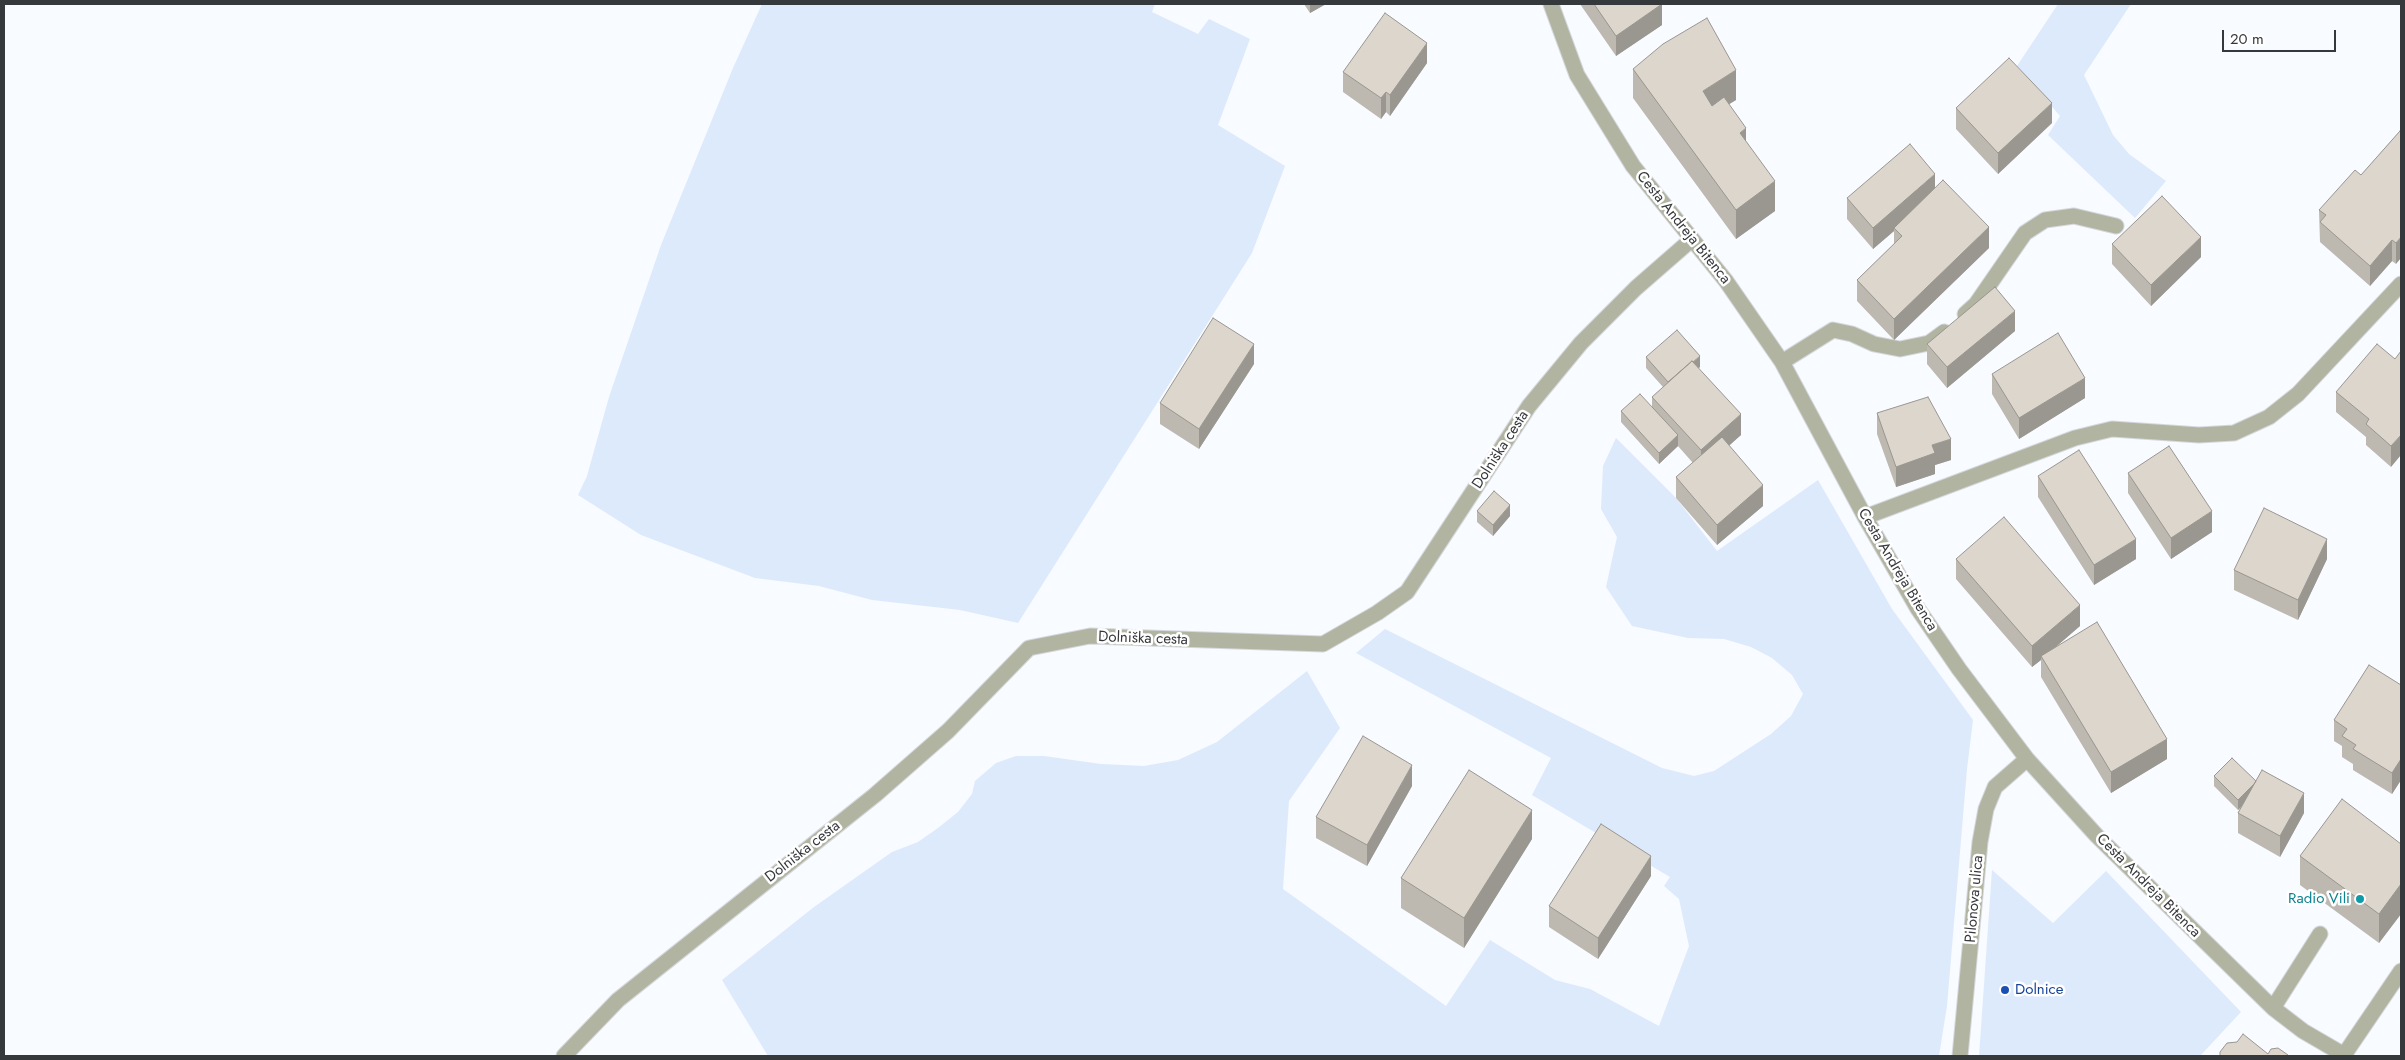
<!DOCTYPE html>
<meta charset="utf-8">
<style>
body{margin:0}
#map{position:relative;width:2405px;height:1060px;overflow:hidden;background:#f8fbff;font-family:Jost,sans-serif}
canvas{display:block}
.frame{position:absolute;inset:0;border:5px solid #36393c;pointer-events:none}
.scale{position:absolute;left:2222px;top:30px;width:114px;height:22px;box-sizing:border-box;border:2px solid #36393c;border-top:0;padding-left:6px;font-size:15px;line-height:18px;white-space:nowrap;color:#36393c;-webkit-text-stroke:4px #fff;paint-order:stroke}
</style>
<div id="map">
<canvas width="2405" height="1060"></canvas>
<div class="frame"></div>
<div class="scale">20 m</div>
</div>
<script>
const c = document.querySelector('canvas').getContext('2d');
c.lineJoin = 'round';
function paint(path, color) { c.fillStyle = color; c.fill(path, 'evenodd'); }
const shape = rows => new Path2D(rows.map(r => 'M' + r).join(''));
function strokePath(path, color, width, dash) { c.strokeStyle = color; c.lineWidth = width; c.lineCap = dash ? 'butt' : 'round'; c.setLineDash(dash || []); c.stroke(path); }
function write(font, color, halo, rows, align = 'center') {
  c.font = font + ' Jost,sans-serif'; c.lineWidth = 5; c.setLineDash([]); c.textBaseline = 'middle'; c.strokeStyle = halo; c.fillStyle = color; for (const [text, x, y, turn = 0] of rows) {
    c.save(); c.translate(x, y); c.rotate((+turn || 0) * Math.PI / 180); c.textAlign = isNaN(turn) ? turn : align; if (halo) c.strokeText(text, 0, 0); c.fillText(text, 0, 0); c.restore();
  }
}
const green = shape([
 [762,4,1155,4,1152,12,1198,34,1209,19,1250,39,1218,125,1285,166,1252,253,1018,623,960,610,872,600,819,586,755,578,641,535,578,495,587,476,609,397,661,245,733,68],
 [2058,4,2131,4,2084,75,2113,135,2129,154,2166,181,2135,218,2048,135,2060,116,2017,66],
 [1616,438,1676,498,1717,551,1818,480,1892,609,1973,720,1967,769,1947,1006,1939,1056,768,1056,722,980,814,907,892,852,918,842,938,828,958,812,972,794,975,781,996,763,1016,756,1044,756,1101,764,1144,766,1178,760,1217,742,1307,671,1340,728,1289,801,1283,889,1446,1006,1490,940,1555,980,1590,989,1659,1026,1689,946,1679,899,1664,886,1670,877,1532,795,1551,758,1356,653,1385,629,1662,768,1694,776,1714,771,1771,734,1791,716,1803,694,1792,675,1772,658,1751,647,1724,639,1688,638,1632,626,1606,587,1617,537,1601,509,1603,466],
 [1992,870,2053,923,2106,871,2241,1012,2200,1056,1979,1056]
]);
const minor = shape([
 [1551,4,1577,75,1633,166,1726,281,1782,362,1865,517,1918,609,1959,669,2027,759,2097,836,2273,1008,2303,1031,2346,1056],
 [1965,314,1976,304,2025,233,2045,220,2074,216,2116,226],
 [1782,362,1833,330,1852,334,1874,344,1900,349,1929,343,1944,332],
 [1865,517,2075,438,2112,429,2199,435,2234,433,2269,417,2298,394,2401,284],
 [2273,1008,2320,934],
 [2344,1055,2401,971],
 [564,1056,618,1000,875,795,948,731,1029,648,1090,636,1323,644,1377,613,1407,592,1529,406,1581,343,1636,288,1691,240],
 [1960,1056,1980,842,1986,809,1995,787,2027,759]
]);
const wall = shape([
 [1304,4,1326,4,1310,13],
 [1580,4,1662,4,1662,25,1616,56],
 [1427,63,1390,116,1386,112,1381,119,1343,92,1343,72],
 [1633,69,1736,100,1729,104,1746,142,1775,211,1736,239,1633,98],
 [1956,108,2052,123,1998,174,1956,129],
 [2400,131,2396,264,2392,261,2370,286,2320,242,2319,210,2361,175],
 [1935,188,1989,248,1894,340,1857,301,1857,280,1894,244,1894,231,1873,249,1847,219,1847,198],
 [2112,244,2201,257,2151,306,2112,264],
 [2015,331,1947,388,1927,364,1927,344],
 [1646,357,1700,367,1698,368,1741,435,1729,445,1763,506,1717,545,1676,498,1676,477,1693,463,1678,446,1659,464,1621,422,1621,411,1652,407,1652,397,1663,387,1646,368],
 [2395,359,2391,467,2366,445,2366,437,2336,412,2336,392],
 [1254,364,1199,449,1160,424,1160,403],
 [1992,374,2085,398,2019,439,1992,394],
 [1877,413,1951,460,1935,465,1935,474,1896,487,1877,434],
 [2128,473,2212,532,2171,559,2128,493],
 [2038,476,2136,559,2094,585,2038,497],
 [1477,511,1510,516,1493,536,1477,522],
 [1956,559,2080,626,2054,648,2167,759,2111,793,2041,677,2041,660,2032,667,1956,579],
 [2327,559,2298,620,2234,590,2234,570],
 [2401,685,2401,780,2392,794,2353,770,2353,764,2342,757,2342,746,2334,741,2334,720],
 [2214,776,2256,781,2304,813,2280,857,2238,833,2238,813,2241,807,2238,810,2214,786],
 [1412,786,1367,866,1316,838,1316,817],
 [1532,839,1464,948,1401,908,1401,878],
 [2401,844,2401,914,2379,943,2300,885,2300,856],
 [1651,876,1598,959,1549,927,1549,906]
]);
const shadedWall = shape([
 [1310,4,1326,4,1310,13],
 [1662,4,1662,25,1616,56,1616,36],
 [1427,43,1427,63,1390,116,1390,95],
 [1736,70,1736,100,1703,120,1703,91],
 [1386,92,1386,112,1381,119,1381,98],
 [2052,103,2052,123,1998,174,1998,153],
 [1746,128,1746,158,1740,133],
 [1935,174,1935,195,1894,228,1894,231,1873,249,1873,228],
 [1775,181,1775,211,1736,239,1736,210],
 [1989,227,1989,248,1894,340,1894,319],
 [2201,237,2201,257,2151,306,2151,285],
 [2401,237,2401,258,2396,264,2396,243],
 [2392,240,2392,261,2370,286,2370,266],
 [2015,311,2015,331,1947,388,1947,367],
 [1254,344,1254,364,1199,449,1199,429],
 [1700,356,1700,367,1669,394,1669,384],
 [2085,378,2085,398,2019,439,2019,418],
 [1741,414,1741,435,1701,471,1701,450],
 [1678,435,1678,446,1659,464,1659,453],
 [2401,435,2401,455,2391,467,2391,446],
 [1951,439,1951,460,1935,465,1935,474,1896,487,1896,467,1932,445],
 [1763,485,1763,506,1717,545,1717,525],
 [1510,505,1510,516,1493,536,1493,525],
 [2212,511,2212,532,2171,559,2171,538],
 [2136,539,2136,559,2094,585,2094,565],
 [2327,539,2327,559,2298,620,2298,600],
 [2080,605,2080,626,2042,659,2041,656,2041,660,2032,667,2032,646],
 [2167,739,2167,759,2111,793,2111,772],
 [2401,759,2401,780,2392,794,2392,773],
 [1412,765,1412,786,1367,866,1367,845],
 [2256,782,2256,792,2238,810,2238,800],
 [2304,793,2304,813,2280,857,2280,836],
 [1532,810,1532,839,1464,948,1464,918],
 [1651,856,1651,876,1598,959,1598,938],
 [2401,884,2401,914,2379,943,2379,914]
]);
const building = shape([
 [1594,4,1662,4,1616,36,1594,4],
 [1385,13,1427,43,1390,95,1386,92,1381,98,1343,72,1385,13],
 [1707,18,1736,70,1703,91,1712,106,1724,97,1746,128,1740,133,1775,181,1736,210,1633,69,1663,44,1707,18],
 [2009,58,2052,103,1998,153,1956,108,2009,58],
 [2400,131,2401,132,2401,237,2396,243,2392,240,2370,266,2320,222,2326,215,2319,210,2355,170,2361,175,2400,131],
 [1910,144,1935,174,1873,228,1847,198,1910,144],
 [1943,180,1989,227,1894,319,1857,280,1902,236,1894,228,1943,180],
 [2162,196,2201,237,2151,285,2112,244,2162,196],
 [1995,287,2015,311,1947,367,1927,344,1995,287],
 [1213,318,1254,344,1199,429,1160,403,1213,318],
 [1677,330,1700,356,1693,362,1692,361,1668,382,1646,357,1677,330],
 [2058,333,2085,378,2019,418,1992,374,2058,333],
 [2377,344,2395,359,2401,351,2401,435,2391,446,2366,424,2369,419,2336,392,2377,344],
 [1692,361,1741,414,1701,450,1652,397,1692,361],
 [1640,394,1678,435,1659,453,1621,411,1640,394],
 [1928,397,1951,439,1932,445,1935,453,1896,467,1877,413,1928,397],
 [1722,437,1763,485,1717,525,1676,477,1722,437],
 [2169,446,2212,511,2171,538,2128,473,2169,446],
 [2079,450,2136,539,2094,565,2038,476,2079,450],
 [1494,491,1510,505,1493,525,1477,511,1494,491],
 [2264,508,2327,539,2298,600,2234,570,2264,508],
 [2004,517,2080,605,2032,646,1956,559,2004,517],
 [2097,622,2167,739,2111,772,2041,656,2097,622],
 [2369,665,2401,685,2401,759,2392,773,2353,749,2356,745,2342,736,2347,729,2334,720,2369,665],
 [1363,736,1412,765,1367,845,1316,817,1363,736],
 [2232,758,2256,781,2254,784,2238,800,2214,776,2232,758],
 [1469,770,1532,810,1464,918,1401,878,1469,770],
 [2262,770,2304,793,2280,836,2238,813,2262,770],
 [2342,799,2401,844,2401,884,2379,914,2300,856,2342,799],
 [1601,824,1651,856,1598,938,1549,906,1601,824],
 [2243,1034,2268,1054,2271,1049,2278,1048,2288,1055,2287,1056,2220,1056,2220,1052,2227,1043,2237,1042,2243,1034]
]);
const markers = [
 [2360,899,5,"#0f9aa8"],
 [2005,990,5,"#1a4fb4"]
];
const streetNames = [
 ["Cesta Andreja Bitenca",1683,228,51],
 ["Dolniška cesta",1501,450,-57],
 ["Cesta Andreja Bitenca",1897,570,59],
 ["Dolniška cesta",1143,639,2],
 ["Dolniška cesta",803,852,-38],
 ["Cesta Andreja Bitenca",2148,886,45],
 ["Pilonova ulica",1975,899,-85]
];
const cultureNames = [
 ["Radio Vili",2350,899]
];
const transitNames = [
 ["Dolnice",2015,990]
];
paint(green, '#ddeafc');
strokePath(minor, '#d5d8dc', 17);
strokePath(minor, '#b2b4a2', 15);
paint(wall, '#bdb8b0');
paint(shadedWall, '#9a9690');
paint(building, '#dcd6cd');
strokePath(building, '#9a9690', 1);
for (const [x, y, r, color] of markers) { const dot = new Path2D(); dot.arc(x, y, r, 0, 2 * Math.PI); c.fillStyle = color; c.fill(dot); strokePath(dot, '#fff', 2); }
write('15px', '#36393c', '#fff', streetNames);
write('15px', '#0d838f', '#fff', cultureNames, 'right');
write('15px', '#164399', '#fff', transitNames, 'left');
</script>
